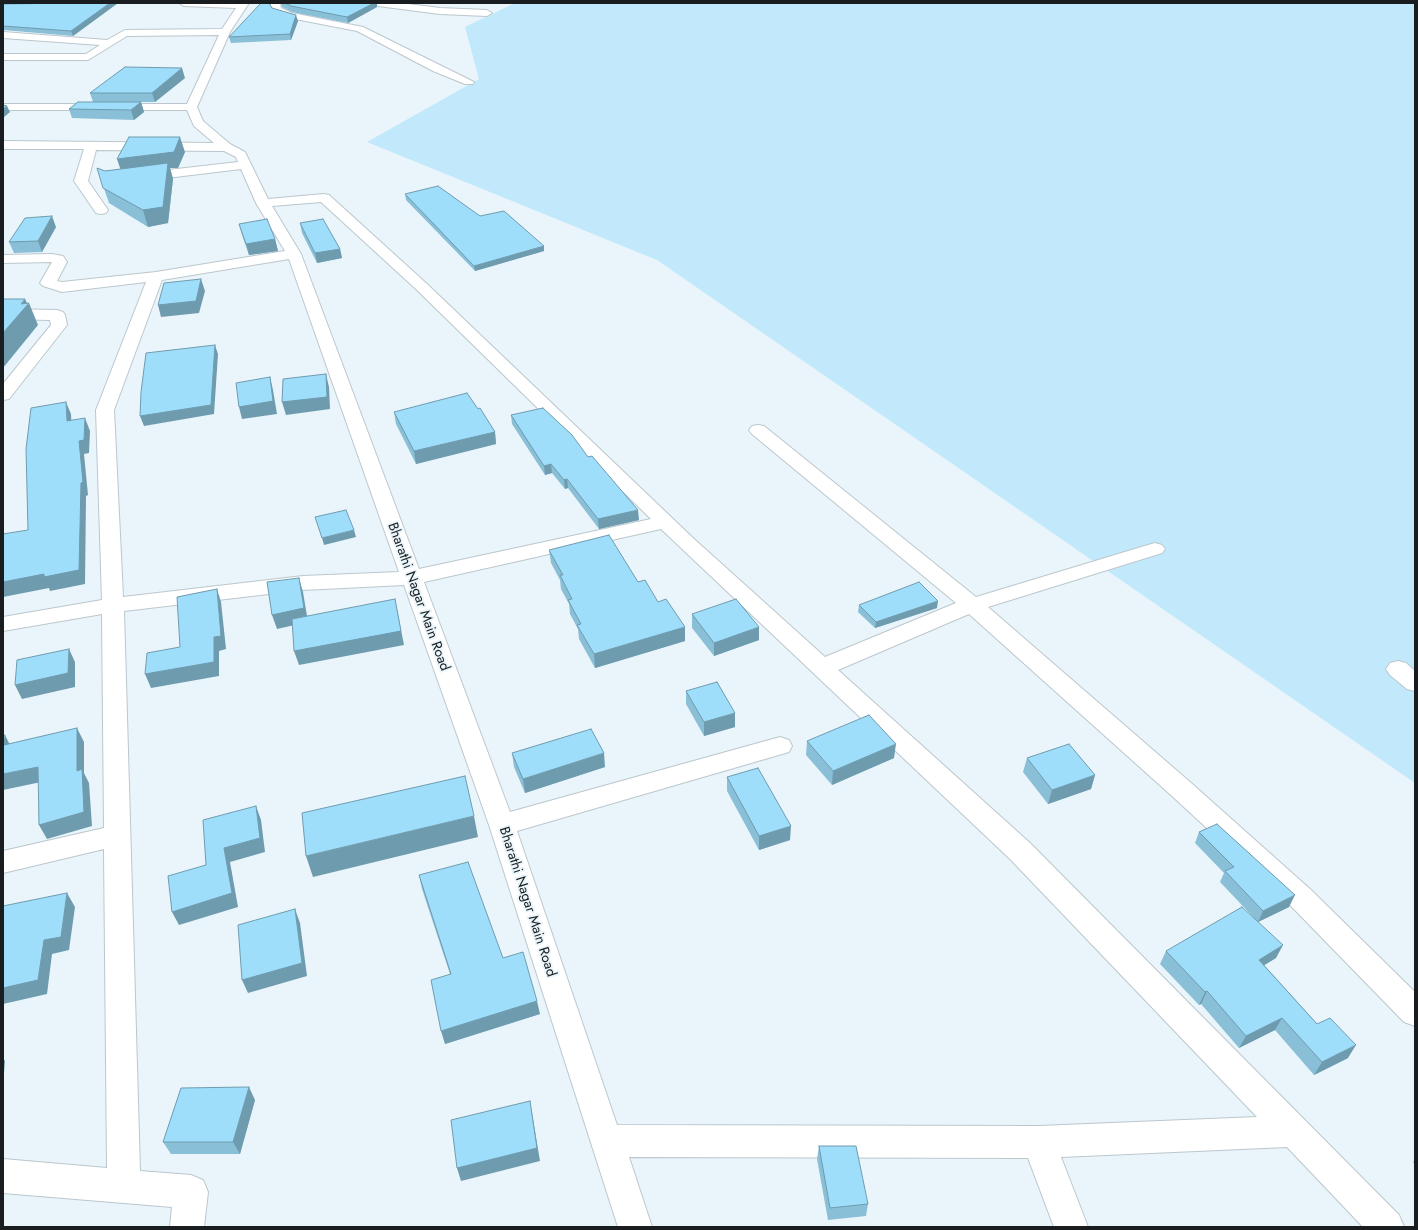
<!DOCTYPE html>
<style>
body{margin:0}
#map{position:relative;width:1418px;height:1230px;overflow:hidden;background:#e9f5fa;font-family:Jost,sans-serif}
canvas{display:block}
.frame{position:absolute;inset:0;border:4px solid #191d1f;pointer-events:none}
</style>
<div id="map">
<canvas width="1418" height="1230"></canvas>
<div class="frame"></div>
</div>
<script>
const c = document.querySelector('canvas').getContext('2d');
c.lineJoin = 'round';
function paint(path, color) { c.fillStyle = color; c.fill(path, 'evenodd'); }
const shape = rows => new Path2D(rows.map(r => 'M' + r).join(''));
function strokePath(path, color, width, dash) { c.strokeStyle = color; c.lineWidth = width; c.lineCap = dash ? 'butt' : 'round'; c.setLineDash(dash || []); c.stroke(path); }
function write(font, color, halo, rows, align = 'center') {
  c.font = font + ' Jost,sans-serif'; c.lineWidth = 3.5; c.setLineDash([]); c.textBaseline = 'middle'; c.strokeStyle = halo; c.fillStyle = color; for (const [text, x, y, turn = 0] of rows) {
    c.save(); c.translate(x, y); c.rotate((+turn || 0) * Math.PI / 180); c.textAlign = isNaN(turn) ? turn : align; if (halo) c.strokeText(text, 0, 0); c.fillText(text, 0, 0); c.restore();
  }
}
const green = shape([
 [515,3,1415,3,1415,783,657,260,367,142,479,79,465,27]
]);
const street = shape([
 [179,3,249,3,230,32,197,107,203,121,230,144,245,152,268,199,324,194,329,195,427,284,693,538,825,657,956,603,752,434,749,430,752,426,758,425,764,426,976,597,1148,545,1155,543,1162,545,1165,549,1162,553,988,607,1190,782,1310,889,1415,992,1415,1026,1404,1022,1290,905,1172,796,969,614,838,670,1030,843,1399,1215,1404,1227,1363,1227,1287,1147,1061,1157,1088,1227,1054,1227,1028,1158,629,1157,652,1227,618,1227,489,825,404,585,303,590,124,611,140,1171,191,1175,203,1180,208,1192,204,1227,170,1227,172,1207,3,1193,3,1159,107,1168,104,849,3,873,3,851,104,828,102,614,3,631,3,617,102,600,96,410,146,282,62,292,43,286,40,283,52,262,3,263,3,255,52,254,63,256,67,262,57,281,62,282,156,272,285,251,256,203,241,169,142,181,136,177,142,173,238,162,236,157,224,151,96,150,88,181,108,210,106,213,101,214,96,213,74,181,84,149,3,149,3,141,214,143,194,126,187,110,3,110,3,104,187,104,219,35,127,36,88,60,3,60,3,54,86,54,100,45,3,38,3,32,107,40,125,30,222,29,236,8,184,6,179,3],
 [321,202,417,290,651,519,419,569,301,254,272,206,321,202],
 [289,259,399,572,303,576,123,597,114,410,162,280,289,259],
 [661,529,1010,859,1257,1117,1039,1126,617,1125,517,831,789,752,792,746,789,740,780,737,510,812,424,582,661,529],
 [272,3,282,3,280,5,281,8,292,13,363,27,474,82,473,84,465,84,433,71,357,31,290,18,274,12,270,5,272,3],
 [373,3,400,3,440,8,487,10,492,13,487,16,440,14,378,6,373,3],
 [3,309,57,310,63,312,65,315,67,325,9,399,3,400,3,384,51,325,50,320,3,319,3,309],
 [1398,661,1406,663,1415,671,1415,691,1407,689,1390,675,1386,669,1390,663,1398,661]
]);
const wall = shape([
 [72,3,118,3,73,36,3,30,3,31,3,4],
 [281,3,377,3,377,7,348,23,292,12,282,7],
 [270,4,272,8,298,21,291,40,231,43,229,37],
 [185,78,155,102,141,102,144,112,134,120,72,118,69,109,93,102,90,93],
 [185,152,178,168,170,168,173,179,168,223,148,227,109,203,97,168,105,171,121,169],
 [405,194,480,216,544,246,544,251,475,271,406,200],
 [300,223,340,249,342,258,317,263,302,233],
 [239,224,275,239,278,251,249,255,242,235],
 [56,227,42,252,14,253,9,242],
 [478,409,495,432,496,444,416,464,396,424,394,412],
 [511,415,588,457,639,520,599,529,568,488,565,489,552,473,545,475,512,424],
 [549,550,638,582,658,602,685,641,595,668,579,639,578,629,570,614,569,604,561,589,560,580,551,563],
 [859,605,937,608,875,628,858,612],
 [692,614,759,640,714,656,692,628],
 [686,691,735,727,704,736,686,704],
 [807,741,894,758,832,785,806,755],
 [512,753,605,767,525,793,514,767],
 [1027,758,1095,775,1091,789,1048,804,1023,772],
 [727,777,790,840,759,850,727,791],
 [1199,832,1289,907,1258,922,1220,882,1224,873,1195,843],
 [419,875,503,958,540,1014,445,1044,450,974,422,889],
 [1166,951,1276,958,1264,965,1348,1058,1314,1075,1275,1030,1239,1048,1201,1004,1199,1005,1160,964],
 [255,1100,240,1154,171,1154,163,1142],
 [819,1146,868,1204,866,1216,828,1220,817,1159],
 [1415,1159,1415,1164,1413,1162]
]);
const shadedWall = shape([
 [110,3,118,3,73,36,71,31],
 [374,3,377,3,377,7,348,23,347,17],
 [296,15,298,21,291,40,290,34],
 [182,68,185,78,155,102,152,93],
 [141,102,144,112,134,120,131,110],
 [7,106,10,112,3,118,3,109],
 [180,137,185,152,178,168,170,168,173,179,168,223,148,227,143,210,122,174,117,159],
 [52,216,56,227,42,252,38,241],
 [275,239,278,251,249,255,246,244],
 [544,246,544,251,475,271,474,266],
 [340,249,342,258,317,263,315,253],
 [201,279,205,291,199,313,161,317,158,305],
 [25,299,28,305,29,303,38,325,3,368,3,333,21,304],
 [215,345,218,354,214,414,144,426,140,416],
 [326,374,329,387,330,409,286,415,282,402],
 [270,377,273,390,277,414,242,419,239,407],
 [66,402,71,414,72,434,67,421],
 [85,418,90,431,89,453,84,454,88,495,86,496,85,584,50,591,49,588,3,597,3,582,79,441],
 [495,432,496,444,416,464,414,451],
 [551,464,552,473,545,475,544,466],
 [567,479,568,488,565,489,564,480],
 [638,510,639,520,599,529,598,519],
 [354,530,356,537,324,545,322,538],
 [299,578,303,592,308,622,277,629,272,615],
 [217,589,221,602,226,649,219,651,219,676,151,688,145,674,214,637],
 [395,599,404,645,299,665,294,651],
 [938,601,937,608,875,628,876,622],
 [685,627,685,641,595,668,594,654],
 [759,627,759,640,714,656,714,643],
 [69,649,75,662,75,687,22,699,15,685],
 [735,713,735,727,704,736,704,722],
 [77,728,84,742,84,773,89,783,92,826,47,839,39,825,77,771],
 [5,735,12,749,4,745],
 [896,744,894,758,832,785,833,771],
 [604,753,605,767,525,793,523,779],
 [38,767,46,781,3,790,3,774],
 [1095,775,1091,789,1048,804,1052,790],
 [256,806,261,820,265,852,230,862,238,907,179,925,172,912,224,848],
 [474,816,478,837,313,877,306,856],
 [791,826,790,840,759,850,759,836],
 [67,893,75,907,69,950,52,954,47,994,3,1004,3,988,44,940],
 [1295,895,1289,907,1258,922,1263,911],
 [295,909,300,923,307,976,248,993,242,980],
 [1283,945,1276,958,1253,972,1259,960],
 [1207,991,1201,1004,1199,1005,1205,992],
 [537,1001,540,1014,445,1044,441,1031],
 [1282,1018,1275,1030,1239,1048,1246,1036],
 [1356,1045,1348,1058,1314,1075,1322,1062],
 [3,1058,5,1061,3,1085],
 [249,1087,255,1100,240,1154,233,1142],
 [530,1101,540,1161,461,1181,457,1168]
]);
const building = shape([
 [72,3,110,3,71,31,3,26,3,4,72,3],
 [261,3,269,3,272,8,296,15,290,34,229,37,261,3],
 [285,3,374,3,347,17,291,6,285,3],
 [125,67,182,68,152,93,90,93,125,67],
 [78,102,141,102,131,110,69,109,78,102],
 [3,105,7,106,3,109,3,105],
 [129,137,180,137,174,152,117,159,129,137],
 [168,163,163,207,143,210,103,188,97,168,105,171,168,163],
 [438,186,480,216,504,211,544,246,474,266,405,194,438,186],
 [52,216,38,241,9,242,25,218,52,216],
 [267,219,275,239,246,244,239,224,267,219],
 [323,219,340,249,315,253,300,223,323,219],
 [201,279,196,301,158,305,164,283,201,279],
 [3,299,25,299,21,304,29,303,3,333,3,299],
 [215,345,211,405,140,416,141,392,146,353,215,345],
 [326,374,327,397,282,402,283,379,326,374],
 [270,377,273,401,239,407,236,383,270,377],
 [467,393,478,409,480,408,495,432,414,451,394,412,467,393],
 [66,402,67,421,85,418,84,440,79,441,83,482,81,483,79,570,44,577,44,574,3,582,3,534,28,530,26,449,31,408,66,402],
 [543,408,572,435,588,457,592,456,638,510,598,519,567,479,564,480,551,464,544,466,511,415,543,408],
 [346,510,354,530,322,538,315,517,346,510],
 [609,535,638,582,645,580,658,602,666,599,685,627,594,654,577,625,581,624,568,600,572,599,560,575,563,575,549,550,609,535],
 [299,578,304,608,272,615,267,582,299,578],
 [919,582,938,601,876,622,859,605,919,582],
 [217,589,221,636,214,637,214,662,145,674,147,653,180,647,177,597,217,589],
 [395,599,401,631,294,651,292,619,395,599],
 [736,599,759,627,714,643,692,614,736,599],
 [69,649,68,673,15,685,17,660,69,649],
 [717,682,735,713,704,722,686,691,717,682],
 [869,715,896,744,833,771,807,741,869,715],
 [77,728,77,771,82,769,84,812,39,825,38,767,3,774,3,735,5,735,4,745,77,728],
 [591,729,604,753,523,779,512,753,591,729],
 [1069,744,1095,775,1052,790,1027,758,1069,744],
 [758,768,791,826,759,836,727,777,758,768],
 [465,776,474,816,306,856,302,813,465,776],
 [256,806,260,838,224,848,232,893,172,912,168,876,206,865,203,820,256,806],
 [1217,824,1295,895,1263,911,1225,871,1234,867,1199,832,1217,824],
 [468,862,503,958,523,952,537,1001,441,1031,431,980,451,974,419,875,468,862],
 [67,893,61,937,44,940,38,980,3,988,3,906,67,893],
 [1242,907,1283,945,1259,960,1317,1024,1330,1018,1356,1045,1322,1062,1282,1018,1246,1036,1207,991,1205,992,1166,951,1242,907],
 [295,909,302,963,242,980,238,925,295,909],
 [249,1087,233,1142,163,1142,181,1088,249,1087],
 [530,1101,537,1148,457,1168,451,1120,530,1101],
 [819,1146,856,1146,868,1204,830,1208,819,1146]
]);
const streetNames = [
 ["Bharathi Nagar Main Road",418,597,70],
 ["Bharathi Nagar Main Road",527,902,72]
];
paint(green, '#c1e9fb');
strokePath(street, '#bcc7cd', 2);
paint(street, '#fff');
paint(wall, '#89bfd7');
paint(shadedWall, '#6f9baf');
paint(building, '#9fdefa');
strokePath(building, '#6f9baf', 1);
write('14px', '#191d1f', '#e9f5fa', streetNames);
</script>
